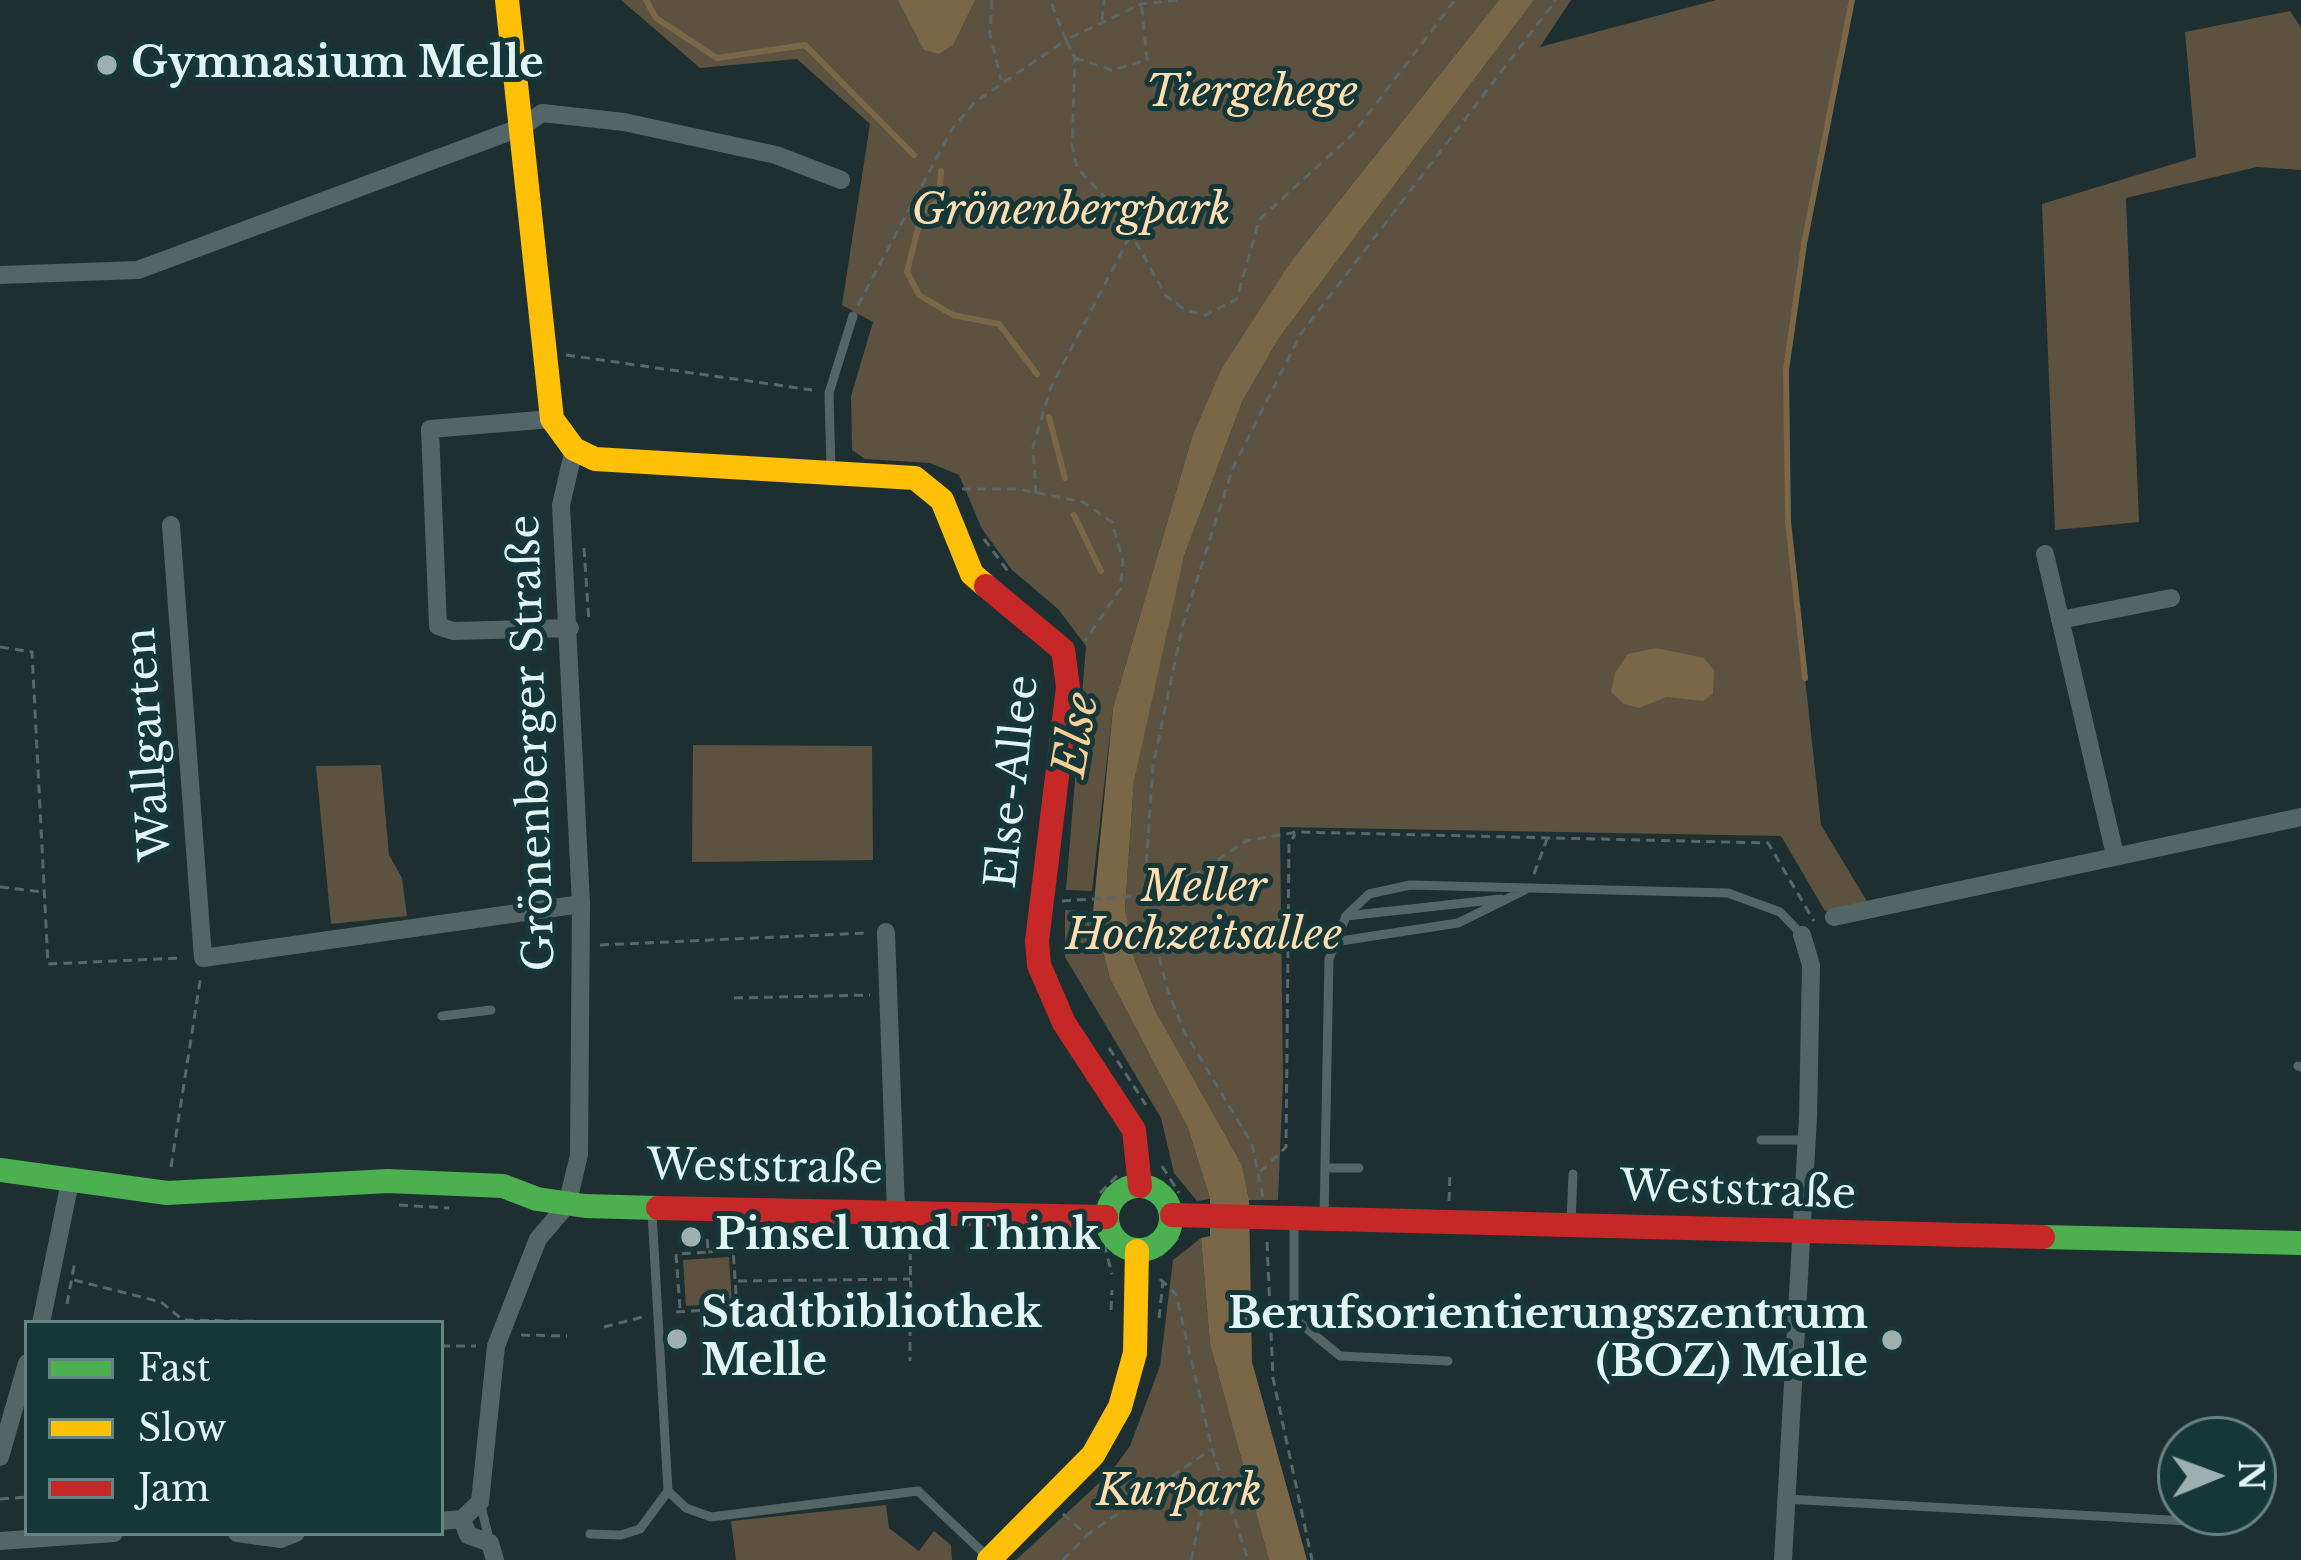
<!DOCTYPE html>
<meta charset="utf-8">
<style>
body{margin:0}
#map{position:relative;width:2301px;height:1560px;overflow:hidden;background:#1d2f30;font-family:"Libre Baskerville",serif}
canvas{display:block}
.legend{position:absolute;left:24px;top:1320px;width:420px;height:216px;box-sizing:border-box;background:#153738;border:3px solid #678383;margin:0;padding:15px 21px;list-style:none;font-size:36px;color:#e2f4f4}
.legend li{display:flex;align-items:center;gap:24px;height:60px}
.legend b{width:60px;border:3px solid #678383}
.north{position:absolute;left:2157px;top:1416px;width:120px;height:120px;box-sizing:border-box;background:#153738;border:3px solid #678383;border-radius:50%;rotate:89deg;font-size:33px;font-weight:700;line-height:48px;text-align:center;color:#e2f4f4}
.north::after{content:'';display:block;margin:auto;width:42px;height:54px;background:#9dafaf;clip-path:polygon(50% 0,100% 100%,50% 72%,0 100%)}
</style>
<div id="map">
<canvas width="2301" height="1560"></canvas>
<ul class="legend">
<li><b style="height:15px;background:#4caf50"></b>Fast</li>
<li><b style="height:15px;background:#ffc107"></b>Slow</li>
<li><b style="height:15px;background:#c62828"></b>Jam</li>
</ul>
<div class="north">N</div>
</div>
<script>
const c = document.querySelector('canvas').getContext('2d');
c.lineJoin = 'round';
function paint(path, color) { c.fillStyle = color; c.fill(path, 'evenodd'); }
const shape = rows => new Path2D(rows.map(r => 'M' + r).join(''));
function strokePath(path, color, width, dash) { c.strokeStyle = color; c.lineWidth = width; c.lineCap = dash ? 'butt' : 'round'; c.setLineDash(dash || []); c.stroke(path); }
function write(font, color, halo, rows, align = 'center') {
  c.font = font + ' "Libre Baskerville",serif'; c.lineWidth = 10; c.setLineDash([]); c.textBaseline = 'middle'; c.strokeStyle = halo; c.fillStyle = color; for (const [text, x, y, turn = 0] of rows) {
    c.save(); c.translate(x, y); c.rotate((+turn || 0) * Math.PI / 180); c.textAlign = isNaN(turn) ? turn : align; if (halo) c.strokeText(text, 0, 0); c.fillText(text, 0, 0); c.restore();
  }
}
const green = shape([
 [621,0,1499,0,1292,260,1192,437,1113,708,1092,891,1066,890,1086,646,1058,609,1012,570,982,529,959,475,930,463,865,459,852,450,851,396,873,322,842,305,870,124,797,59,700,68],
 [1534,0,1571,0,1540,47,1716,0,1852,0,1804,244,1786,370,1788,521,1821,825,1868,903,1825,911,1781,836,1280,827,1283,1081,1278,1200,1249,1200,1242,1165,1155,1010,1134,958,1125,910,1134,781,1160,651,1184,556,1242,402,1279,338],
 [2290,11,2301,28,2301,170,2257,167,2126,198,2139,522,2055,530,2042,204,2196,157,2185,32],
 [693,745,872,746,873,860,692,862],
 [381,765,389,855,402,878,407,916,331,924,316,766],
 [1065,910,1093,912,1110,979,1188,1128,1210,1199,1197,1201,1174,1173,1161,1118,1065,957],
 [1201,1238,1210,1344,1269,1560,1016,1560,1111,1472,1130,1446,1160,1366,1173,1260],
 [729,1257,732,1303,686,1306,683,1260],
 [886,1505,889,1528,919,1551,934,1531,951,1545,952,1560,736,1560,731,1521]
]);
const water = shape([
 [898,0,975,0,953,45,939,54,924,50],
 [1499,0,1534,0,1279,338,1242,402,1184,556,1134,781,1125,909,1134,958,1155,1010,1242,1165,1249,1200,1252,1362,1307,1560,1269,1560,1210,1344,1201,1238,1210,1236,1210,1199,1188,1128,1110,979,1093,912,1113,708,1192,437,1222,368,1292,260],
 [1656,648,1704,658,1714,670,1713,694,1703,701,1667,697,1639,708,1624,704,1611,692,1615,673,1628,654]
]);
const stream = shape([
 [646,0,656,18,717,58,805,45,914,155],
 [941,171,939,201,922,212,907,272,919,295,953,315,999,324,1037,374],
 [1049,417,1065,478],
 [1074,515,1101,571],
 [1805,678,1788,521,1786,370,1804,244,1852,0]
]);
const path = shape([
 [992,0,990,34,1001,80],
 [1177,0,1141,4,1066,40,1075,58,1072,146,1077,168,1119,212,1166,296,1185,310,1206,315,1237,299,1259,220,1353,134,1455,0],
 [1102,20,1104,0],
 [1075,58,1112,70,1147,60,1141,0],
 [858,305,952,129,975,102,1066,40,1050,0],
 [566,355,812,390],
 [962,489,1018,489,1083,502,1112,522,1123,562,1120,589,1085,641],
 [1036,494,1033,447,1051,387,1129,238],
 [984,539,1010,574],
 [584,548,589,622],
 [0,647,32,652,48,964,181,958],
 [1534,874,1547,839],
 [0,887,42,892],
 [1062,901,1144,896,1183,883,1246,841,1297,832,1768,843,1814,921],
 [600,945,866,933],
 [734,998,870,995],
 [1109,1048,1146,1105],
 [1162,1166,1179,1193],
 [171,1167,201,975],
 [1260,1172,1286,1147,1289,845,1295,834],
 [1100,1193,1118,1175],
 [1263,1197,1252,1144,1184,1031,1167,988,1144,896,1153,766,1183,624,1232,470,1300,335,1556,0],
 [1449,1201,1450,1171],
 [399,1205,449,1208],
 [910,1236,911,1307],
 [1267,1242,1273,1378,1312,1560],
 [1104,1244,1112,1274],
 [1161,1255,1179,1237],
 [1160,1279,1176,1294,1212,1449,1248,1560],
 [74,1280,161,1302,183,1320,344,1323],
 [738,1281,910,1279],
 [67,1304,75,1261],
 [680,1308,676,1254,708,1252,707,1234],
 [1111,1310,1112,1290],
 [676,1312,737,1308,733,1250,708,1252],
 [1159,1318,1163,1281],
 [604,1327,643,1317],
 [910,1327,910,1361],
 [521,1335,567,1336],
 [441,1346,476,1346],
 [1172,1479,1201,1504],
 [0,1499,27,1497],
 [1063,1514,1087,1535,1210,1450],
 [1063,1560,1087,1535],
 [1191,1560,1203,1505,1225,1493]
]);
const lane = shape([
 [831,471,829,393,853,316],
 [1346,916,1501,899],
 [1334,942,1458,923,1525,890],
 [442,1016,491,1010],
 [2298,1066,2301,1067],
 [1761,1140,1807,1140],
 [1325,1168,1359,1168],
 [1324,1218,1329,959,1346,916,1369,894,1410,885,1728,893,1780,912,1802,935],
 [1294,1221,1294,1318,1340,1356,1448,1361],
 [1571,1222,1573,1174],
 [668,1491,686,1508,711,1517,918,1491,990,1559],
 [1785,1499,2206,1522],
 [480,1502,490,1543],
 [590,1534,621,1535,640,1529,668,1491,652,1213]
]);
const street = shape([
 [0,275,138,270,522,127,542,113,624,122,776,155,841,180],
 [552,419,430,429,438,626,453,631,570,628],
 [171,525,203,958,581,904],
 [2045,554,2115,855],
 [2060,620,2171,598],
 [1834,917,2301,817],
 [886,932,896,1210],
 [41,1323,70,1182],
 [0,1457,27,1363],
 [462,1519,480,1502,496,1346,538,1239,567,1205,579,1155,581,904,561,505,574,449],
 [441,1521,462,1519,468,1535,490,1543,495,1560],
 [237,1533,281,1539,296,1533],
 [0,1541,114,1533],
 [1783,1560,1808,1117,1811,965,1802,935]
]);
const fast = shape([
 [0,1170,167,1193,388,1181,503,1186,537,1199,585,1206,658,1208],
 '1107 1218a32 32 0 1 1 64 0a32 32 0 1 1-64 0Z',
 [2043,1237,2301,1243]
]);
const slow = shape([
 [507,0,552,419,574,449,595,459,915,478,942,500,972,574,986,586],
 [989,1560,1093,1455,1120,1407,1135,1353,1137,1251]
]);
const jam = shape([
 [986,586,1063,650,1068,687,1037,941,1039,965,1064,1023,1134,1130,1140,1186],
 [658,1208,1106,1217],
 [1172,1215,2043,1237]
]);
const markers = [
 [107,65,12,"#9dafaf"],
 [691,1237,12,"#9dafaf"],
 [677,1339,12,"#9dafaf"],
 [1892,1340,12,"#9dafaf"]
];
const poiNames = [
 ["Gymnasium Melle",131,65],
 ["Pinsel und Think",715,1237],
 ["Stadtbibliothek",701,1315],
 ["Melle",701,1363],
 ["Berufsorientierungszentrum",1868,1316,"right"],
 ["(BOZ) Melle",1868,1364,"right"]
];
const parkNames = [
 ["Tiergehege",1252,94],
 ["Grönenbergpark",1071,212],
 ["Meller",1204,889],
 ["Hochzeitsallee",1204,937],
 ["Kurpark",1179,1493]
];
const streetNames = [
 ["Grönenberger Straße",534,743,-92],
 ["Wallgarten",150,744,-94],
 ["Else-Allee",1014,782,-84],
 ["Weststraße",765,1169,1],
 ["Weststraße",1738,1192,2]
];
const waterNames = [
 ["Else",1078,735,-80]
];
paint(green, '#5c523f');
paint(water, '#7a6748');
strokePath(stream, '#7a6748', 6);
strokePath(path, '#586767', 3, [9, 6]);
strokePath(lane, '#536565', 9);
strokePath(street, '#536565', 18);
strokePath(fast, '#4caf50', 24);
strokePath(slow, '#ffc107', 24);
strokePath(jam, '#c62828', 24);
for (const [x, y, r, color] of markers) { const dot = new Path2D(); dot.arc(x, y, r, 0, 2 * Math.PI); c.fillStyle = color; c.fill(dot); strokePath(dot, '#153738', 4.5); }
write('bold 42px', '#e2f4f4', '#153738', poiNames, 'left');
write('italic 42px', '#fedeb0', '#153738', parkNames);
write('42px', '#e2f4f4', '#153738', streetNames);
write('italic 45px', '#f6cf95', '#153738', waterNames);
</script>
